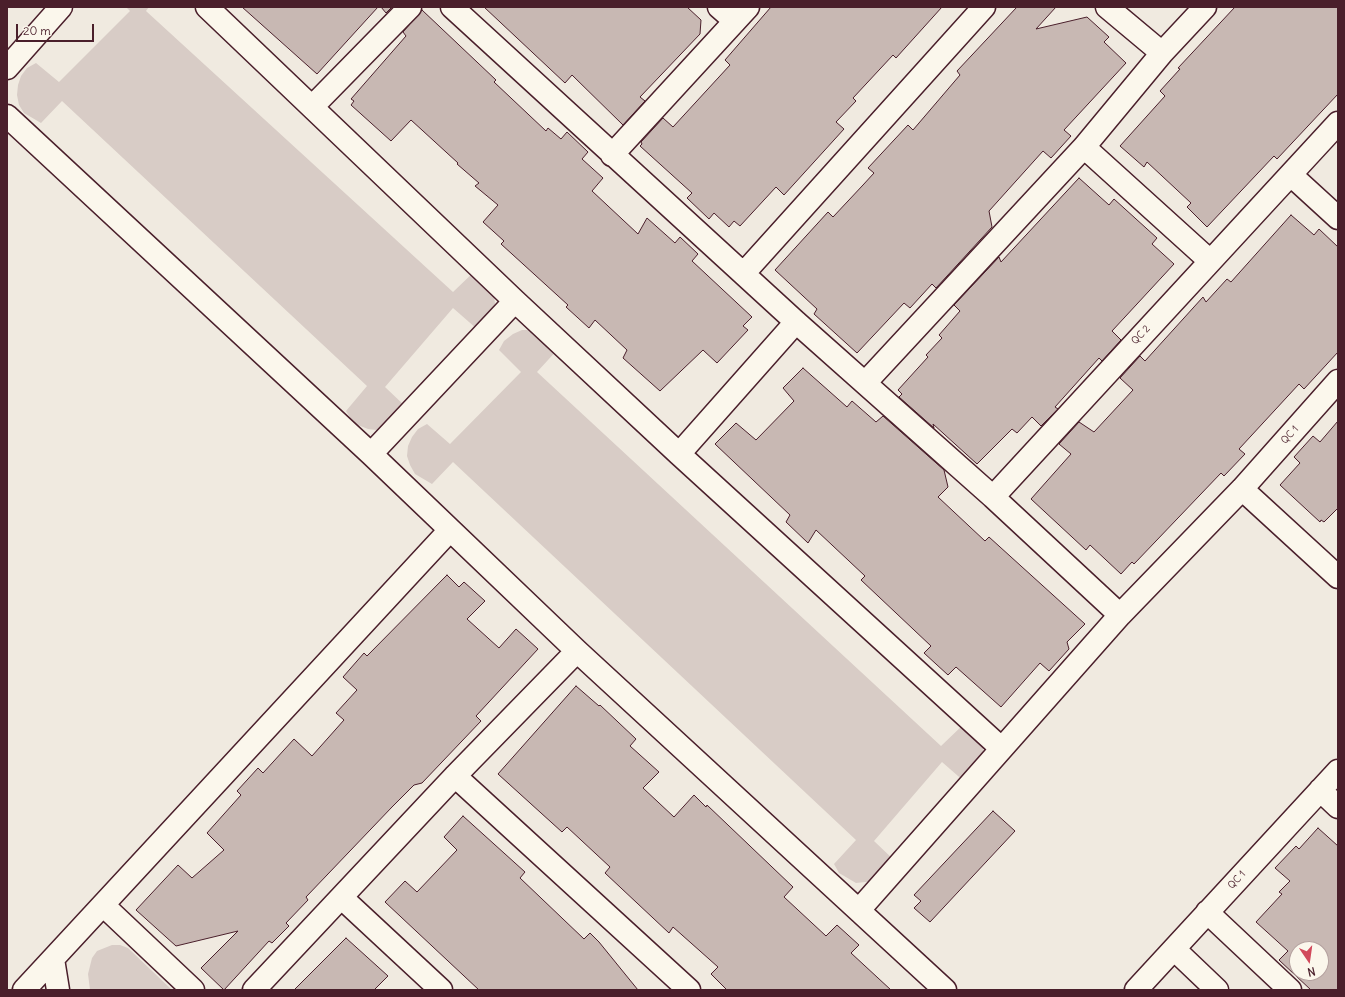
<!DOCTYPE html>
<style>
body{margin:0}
#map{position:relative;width:1345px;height:997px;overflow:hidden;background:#f0eae0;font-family:Delius,sans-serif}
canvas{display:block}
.frame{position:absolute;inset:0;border:8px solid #4a1f2b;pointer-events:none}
.north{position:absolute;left:1289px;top:941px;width:40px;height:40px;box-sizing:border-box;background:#fbf7ec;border:1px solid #b4a19f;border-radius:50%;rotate:167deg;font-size:11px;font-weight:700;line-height:16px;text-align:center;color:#4a1f2b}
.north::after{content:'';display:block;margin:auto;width:14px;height:18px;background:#d1495b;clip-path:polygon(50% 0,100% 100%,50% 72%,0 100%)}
.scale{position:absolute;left:16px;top:24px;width:78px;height:18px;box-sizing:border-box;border:2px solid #4a1f2b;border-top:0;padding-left:5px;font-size:12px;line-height:14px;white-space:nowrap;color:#4a1f2b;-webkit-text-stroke:3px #fbf7ec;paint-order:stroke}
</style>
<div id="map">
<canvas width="1345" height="997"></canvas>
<div class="frame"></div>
<div class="north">N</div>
<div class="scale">20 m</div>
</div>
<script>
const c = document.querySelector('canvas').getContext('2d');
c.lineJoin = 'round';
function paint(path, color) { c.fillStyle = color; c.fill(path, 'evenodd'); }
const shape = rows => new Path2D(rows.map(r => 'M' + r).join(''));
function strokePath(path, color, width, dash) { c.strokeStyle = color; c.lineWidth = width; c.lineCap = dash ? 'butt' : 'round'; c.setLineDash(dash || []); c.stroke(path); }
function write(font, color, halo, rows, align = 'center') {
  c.font = font + ' Delius,sans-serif'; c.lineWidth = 3.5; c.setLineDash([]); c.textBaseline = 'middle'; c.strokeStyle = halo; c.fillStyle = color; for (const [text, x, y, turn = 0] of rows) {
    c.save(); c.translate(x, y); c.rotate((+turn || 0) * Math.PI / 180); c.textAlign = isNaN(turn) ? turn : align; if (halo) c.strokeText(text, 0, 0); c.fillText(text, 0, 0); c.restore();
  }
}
const green = shape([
 [126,7,149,7,146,11,453,292,477,269,494,294,495,304,492,314,477,329,453,308,385,387,405,406,387,427,377,430,368,429,358,425,351,419,346,411,367,386,62,101,41,123,24,113,19,105,17,95,18,85,21,76,27,68,36,63,59,82,130,11],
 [522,330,533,330,559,348,537,372,941,746,965,723,980,738,983,748,983,758,966,783,942,762,874,841,894,860,875,881,856,883,839,873,834,864,856,840,453,462,432,484,415,474,410,465,407,456,408,446,412,437,418,429,427,424,450,444,521,372,499,350,504,341,513,334],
 [112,945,120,945,128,948,172,990,90,990,88,974,92,958,97,951]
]);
const building = shape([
 [242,7,378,7,317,74,242,7],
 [381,7,392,7,386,13,381,7],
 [484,7,687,7,701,20,700,34,640,97,645,101,623,125,572,75,565,83,484,7],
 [771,7,942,7,896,58,893,55,853,98,856,101,836,122,844,129,784,195,776,187,740,226,734,221,729,227,714,213,709,219,687,198,692,193,640,146,642,144,641,142,663,118,673,127,730,65,725,60,771,7],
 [1017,7,1056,7,1036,29,1087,17,1109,37,1104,42,1126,63,1064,130,1071,136,1051,158,1043,151,989,211,992,227,936,288,932,284,910,308,904,303,857,353,814,314,817,309,775,270,828,212,833,217,863,185,874,173,868,168,908,125,913,130,960,75,957,71,1017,7],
 [1235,7,1338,7,1338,94,1277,159,1274,156,1207,227,1187,207,1191,203,1147,162,1144,167,1120,146,1165,96,1160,91,1180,69,1178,68,1235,7],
 [422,10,496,80,494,82,546,131,548,128,561,139,567,132,588,152,582,159,603,178,592,191,638,234,647,218,675,243,680,237,698,254,692,261,752,317,743,326,748,330,717,363,703,350,660,391,623,358,627,350,595,320,589,328,566,307,568,305,501,244,504,241,483,222,498,205,475,186,479,183,457,164,458,163,411,120,391,141,351,105,354,101,351,99,406,36,403,32,422,10],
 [1079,178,1109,205,1114,199,1157,238,1152,244,1174,264,1112,331,1121,340,1102,361,1099,358,1055,407,1058,409,1041,426,1032,417,1017,433,1012,429,977,464,933,424,934,428,899,397,902,394,898,390,928,357,926,355,942,338,939,335,960,311,954,305,999,257,1001,262,1079,178],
 [1291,215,1314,235,1319,229,1338,247,1338,352,1304,389,1299,384,1239,449,1245,454,1224,476,1221,473,1134,564,1132,562,1121,574,1090,545,1086,550,1031,499,1071,454,1059,444,1079,422,1094,432,1133,390,1120,378,1140,356,1145,361,1203,297,1206,302,1227,279,1231,282,1291,215],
 [803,368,847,407,852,401,876,422,883,416,944,470,948,487,938,497,985,541,989,537,1085,624,1067,642,1069,649,1049,671,1040,663,1001,707,956,667,948,675,924,653,931,646,861,580,865,576,816,530,808,543,786,522,790,515,715,444,736,423,756,440,794,401,783,388,803,368],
 [1338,421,1338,508,1324,522,1321,520,1320,522,1280,485,1300,463,1294,457,1313,436,1320,442,1338,421],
 [447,575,459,587,464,582,485,601,467,619,499,648,516,629,538,649,476,716,481,721,422,783,414,785,392,807,306,897,308,900,286,923,289,926,272,943,269,941,224,990,201,968,238,931,176,946,136,910,178,865,192,878,224,850,207,833,241,795,237,791,258,768,263,773,294,739,312,756,344,720,336,713,357,690,343,677,364,653,367,656,447,575],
 [576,686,599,706,600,705,636,739,630,746,659,772,643,788,674,817,694,795,706,807,707,805,793,887,784,897,826,936,837,925,859,945,851,953,891,990,727,990,711,974,718,967,673,927,669,933,605,873,610,867,567,827,562,832,498,774,576,686],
 [993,811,1015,831,930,922,914,908,921,901,914,895,993,811],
 [463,816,525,872,520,878,584,939,590,933,599,942,638,990,479,990,385,902,405,881,417,892,457,850,444,837,463,816],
 [1318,828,1338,846,1338,990,1311,990,1279,960,1288,951,1256,922,1282,894,1279,892,1290,881,1275,868,1296,846,1299,849,1318,828],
 [1297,949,1321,949,1321,973,1297,973,1297,949],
 [346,938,388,976,374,990,294,990,346,938]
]);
const minor = shape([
 [207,7,515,301,679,454,1001,748],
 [452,7,796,322,993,497,1120,615],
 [719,7,735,21],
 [1107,7,1162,53],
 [7,68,61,7],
 [312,107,410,7],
 [7,116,371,454,577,651,945,990],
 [1084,147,1210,261],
 [612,155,748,7],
 [1291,175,1338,218],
 [744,273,984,7],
 [865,383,1084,147,1162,53,1205,7],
 [371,454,515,301],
 [679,454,796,322],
 [1242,489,1338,577],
 [993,497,1338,123],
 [455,776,689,990],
 [1320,790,1338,807],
 [342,898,441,990],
 [103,905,193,990],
 [859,910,1120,615,1242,489,1338,381],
 [1207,912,1290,990],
 [1174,949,1217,990],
 [53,959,58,990],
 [24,990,450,530],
 [254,990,455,776,577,651],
 [1136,990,1338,771]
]);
const streetNames = [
 ["QC 2",1141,335,-47],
 ["QC 1",1290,435,-48],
 ["QC 1",1237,880,-47]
];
paint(green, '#d8ccc6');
paint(building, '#c8b8b3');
strokePath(building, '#4a1f2b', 1);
strokePath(minor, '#4a1f2b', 25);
strokePath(minor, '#fbf7ec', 22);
write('10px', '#4a1f2b', '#fbf7ec', streetNames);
</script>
